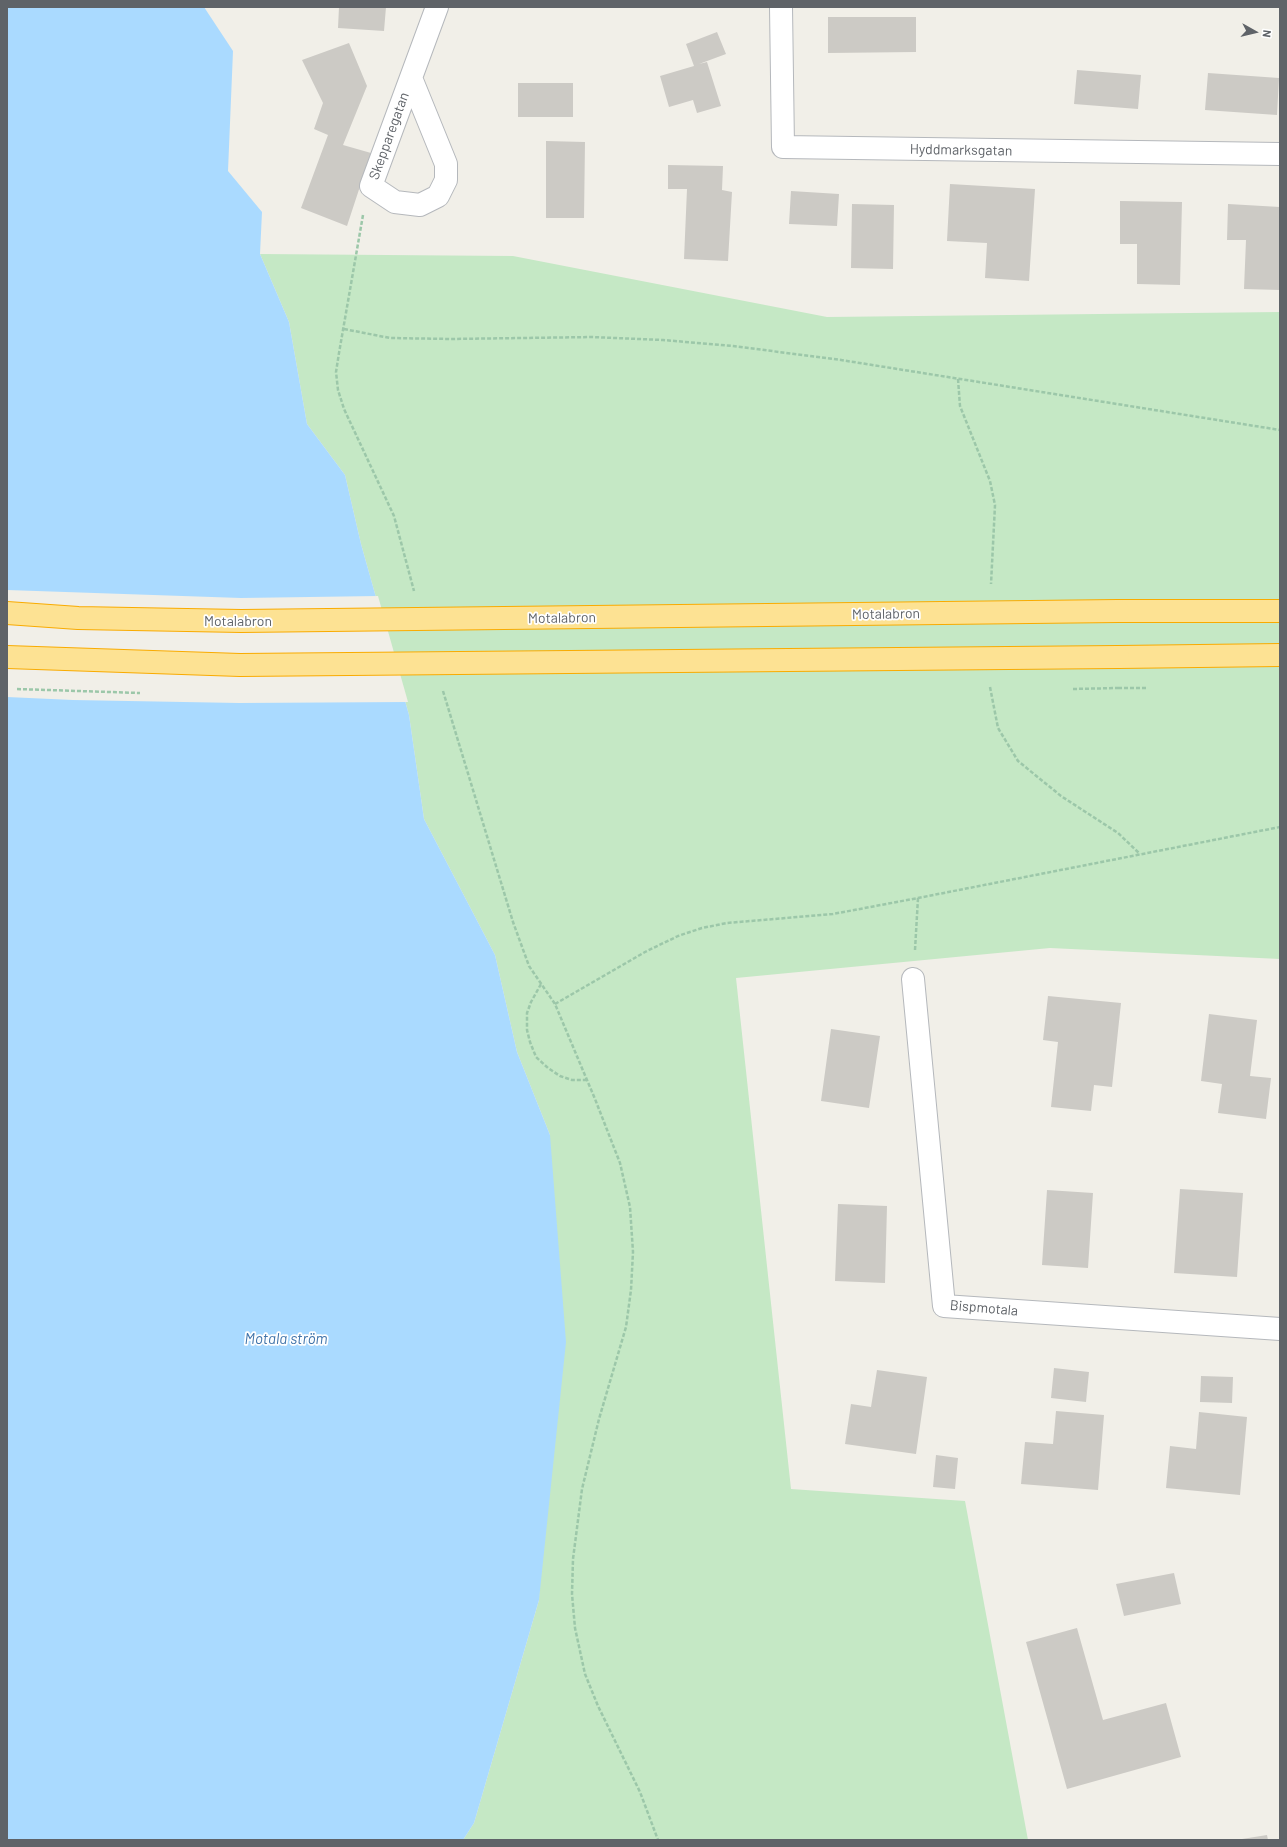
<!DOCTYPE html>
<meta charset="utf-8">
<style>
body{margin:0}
#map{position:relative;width:1287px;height:1847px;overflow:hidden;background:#f1efe8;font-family:Barlow,sans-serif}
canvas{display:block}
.frame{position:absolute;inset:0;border:8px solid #5f6368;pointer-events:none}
.north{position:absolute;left:1235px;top:12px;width:40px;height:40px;-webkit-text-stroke:3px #fff;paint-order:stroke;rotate:98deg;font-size:11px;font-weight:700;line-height:16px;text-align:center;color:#5f6368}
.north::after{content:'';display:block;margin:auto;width:14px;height:18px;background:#5f6368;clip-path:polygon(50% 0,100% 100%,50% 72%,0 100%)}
</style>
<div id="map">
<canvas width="1287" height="1847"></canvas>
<div class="frame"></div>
<div class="north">N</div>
</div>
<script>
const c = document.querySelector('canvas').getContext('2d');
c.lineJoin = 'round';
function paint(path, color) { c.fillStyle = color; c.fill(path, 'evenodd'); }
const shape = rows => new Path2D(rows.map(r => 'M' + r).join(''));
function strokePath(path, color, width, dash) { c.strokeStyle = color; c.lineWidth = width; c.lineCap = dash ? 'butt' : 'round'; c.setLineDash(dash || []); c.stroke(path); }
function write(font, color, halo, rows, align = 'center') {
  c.font = font + ' Barlow,sans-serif'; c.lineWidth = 3.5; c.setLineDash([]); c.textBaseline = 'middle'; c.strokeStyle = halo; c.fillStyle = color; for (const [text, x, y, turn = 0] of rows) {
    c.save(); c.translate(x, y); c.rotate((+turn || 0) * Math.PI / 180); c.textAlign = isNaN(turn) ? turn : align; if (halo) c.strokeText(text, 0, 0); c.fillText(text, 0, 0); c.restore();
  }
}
const green = shape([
 [260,254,513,256,827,317,1280,312,1280,959,1050,948,736,978,791,1489,965,1501,1028,1840,463,1840,474,1823,539,1600,550,1135,517,1052,495,955,424,819,409,715,361,544,345,475,307,424,289,322]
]);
const water = shape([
 [7,7,204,7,233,51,228,171,262,212,260,254,289,322,307,424,345,475,361,544,409,715,424,819,495,955,517,1052,550,1135,566,1342,539,1600,474,1823,463,1840,7,1840]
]);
const pier = shape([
 [7,590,241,598,378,596,408,702,239,703,73,700,7,697]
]);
const building = shape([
 [339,7,386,7,384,31,338,28],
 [828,17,916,17,916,52,828,53],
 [717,32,726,54,699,64,707,62,721,106,697,113,693,100,669,107,660,76,694,66,686,44],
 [349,43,367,86,343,145,371,153,347,226,301,208,328,135,314,129,323,103,302,60],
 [1077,70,1141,75,1138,109,1074,104],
 [1208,73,1279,78,1277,115,1205,110],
 [518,83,573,83,573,117,518,117],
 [546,141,585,142,584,218,546,218],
 [668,165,723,166,722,190,732,192,728,261,684,259,687,189,668,189],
 [950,184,1035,189,1029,281,985,278,987,243,947,241],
 [791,191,839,194,837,226,789,224],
 [1120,201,1182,202,1180,285,1137,284,1137,244,1120,244],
 [852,204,894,205,893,269,851,268],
 [1228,204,1280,207,1280,290,1244,289,1246,240,1227,240],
 [1048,996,1121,1003,1112,1087,1094,1085,1091,1111,1051,1107,1058,1042,1043,1040],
 [1209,1014,1257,1020,1250,1076,1271,1078,1266,1119,1218,1113,1222,1084,1201,1081],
 [831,1029,880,1036,869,1108,821,1101],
 [1180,1189,1243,1193,1237,1277,1174,1273],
 [1047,1190,1093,1193,1088,1268,1042,1265],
 [838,1204,887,1206,885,1283,835,1281],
 [1054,1368,1089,1372,1086,1402,1051,1398],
 [877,1370,927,1377,916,1454,845,1444,851,1404,871,1407],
 [1201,1376,1233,1377,1232,1403,1200,1402],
 [1056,1411,1104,1415,1098,1490,1021,1484,1025,1442,1053,1444],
 [1199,1412,1247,1417,1240,1495,1166,1488,1170,1446,1196,1449],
 [936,1455,958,1458,955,1489,933,1487],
 [1174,1573,1181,1604,1124,1616,1116,1584],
 [1077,1628,1103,1720,1166,1703,1181,1757,1067,1789,1026,1642],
 [1267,1835,1268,1840,1242,1840,1242,1839]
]);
const path = shape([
 [363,215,339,353,336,372,338,390,344,409,394,516,414,591],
 [344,329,390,338,451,339,592,337,663,340,733,346,841,360,1280,430],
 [958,379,960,406,990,481,995,505,991,584],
 [990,687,998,728,1018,761,1061,796,1118,833,1140,854],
 [1118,688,1146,688],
 [443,691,513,922,529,966,555,1004,595,1099,620,1163,630,1207,633,1252,631,1290,626,1327,599,1419,582,1489,573,1559,572,1594,575,1628,585,1674,598,1706,640,1792,658,1840],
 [915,950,918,898],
 [541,984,531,1002,527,1013,527,1030,530,1042,536,1057,548,1068,560,1076,572,1080,587,1080],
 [555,1004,645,952,678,936,702,928,727,923,833,914,918,898,1280,827]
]);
const minor = shape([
 [781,7,783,147,1280,154],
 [411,78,446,164,446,180,438,196,420,205,395,202,371,186,437,7],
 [913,979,944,1306,1280,1329]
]);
const highway = shape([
 [1118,611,1280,611],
 [1118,657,1280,655]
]);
const pathBridge = shape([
 [17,689,140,693],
 [1073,689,1118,688]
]);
const highwayBridge = shape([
 [7,613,78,618,241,621,1118,611],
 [7,657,240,665,1118,657]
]);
const streetNames = [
 ["Skepparegatan",389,136,-70],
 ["Hyddmarksgatan",961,150,1],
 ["Motalabron",886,614,-1],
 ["Motalabron",562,618,-1],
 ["Motalabron",238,621],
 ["Bispmotala",984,1308,5]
];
const waterNames = [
 ["Motala ström",286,1339]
];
paint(green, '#c5e8c5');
paint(water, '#aadaff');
paint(pier, '#f1efe8');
paint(building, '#cccac5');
strokePath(minor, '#b5b8bc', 24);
strokePath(highway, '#f9ab00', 24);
strokePath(path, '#9cc7a9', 2.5, [4, 2]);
strokePath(minor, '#fff', 22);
strokePath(highway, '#fde293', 22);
strokePath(highwayBridge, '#f9ab00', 24, []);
strokePath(pathBridge, '#9cc7a9', 2.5, [4, 2]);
strokePath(highwayBridge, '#fde293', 22);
write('14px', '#5f6368', '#fff', streetNames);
write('italic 15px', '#4174aa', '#fff', waterNames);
</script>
